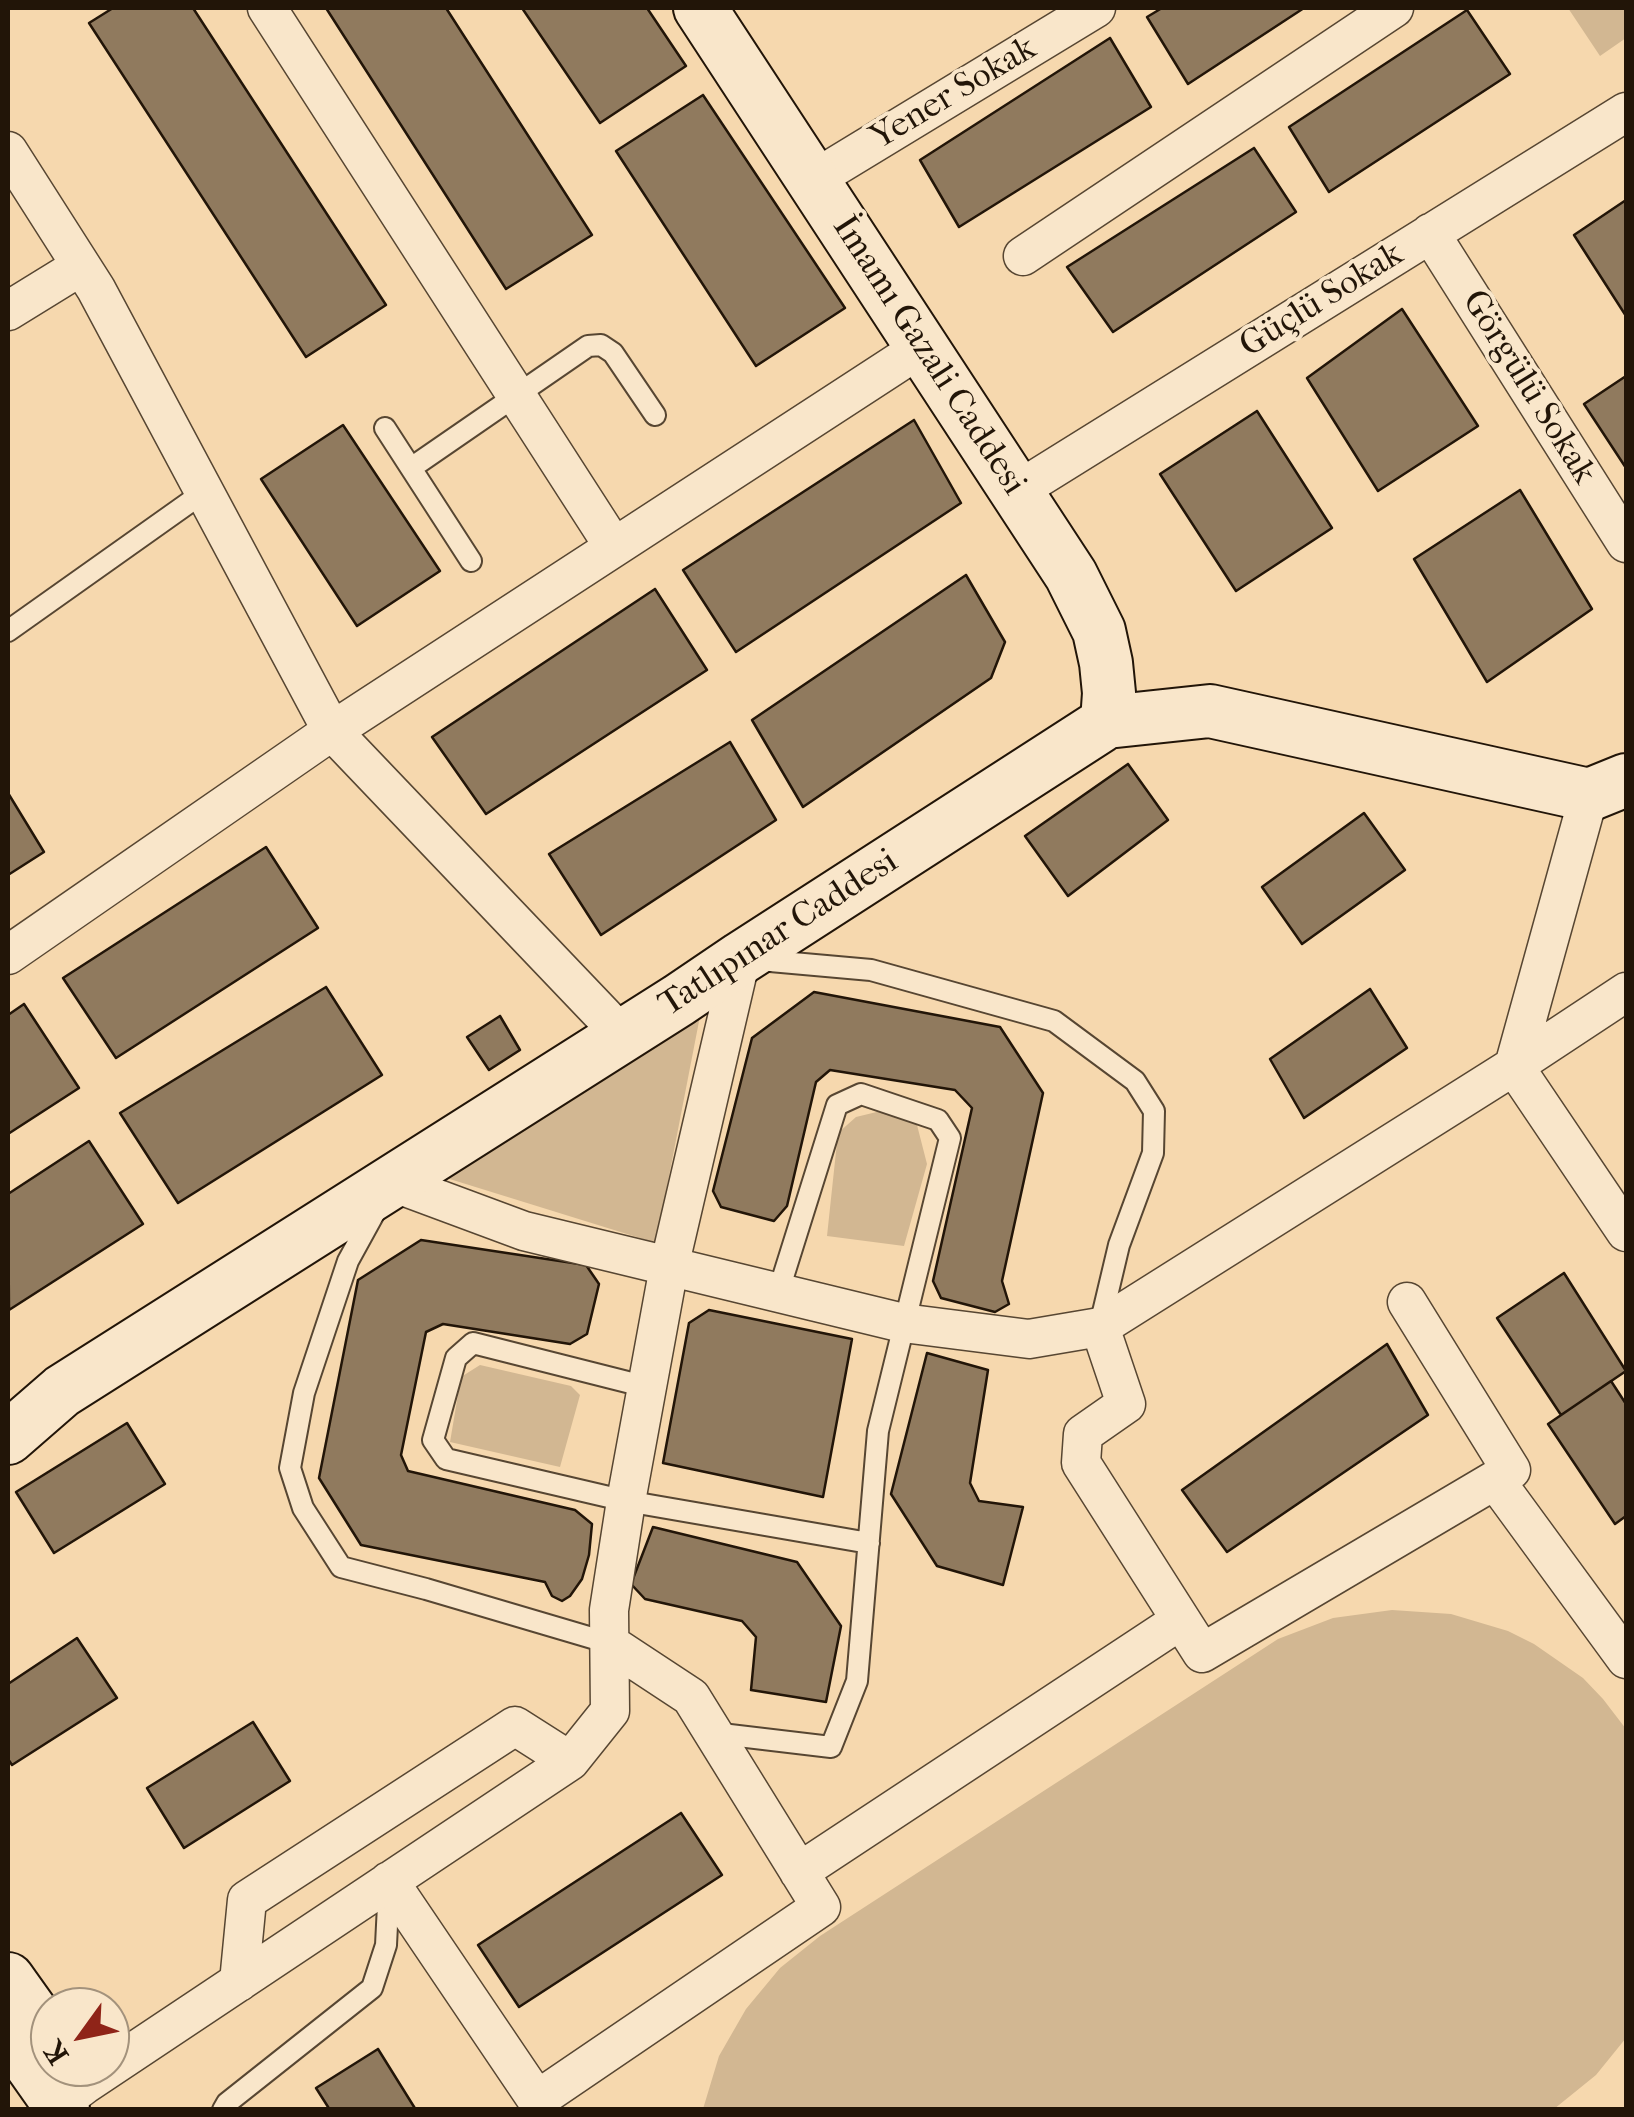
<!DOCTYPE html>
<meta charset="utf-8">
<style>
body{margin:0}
#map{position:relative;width:1634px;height:2117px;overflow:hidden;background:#f6d8ae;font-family:"IM FELL French Canon",serif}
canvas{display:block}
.frame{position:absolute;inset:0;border:10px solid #221508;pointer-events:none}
.north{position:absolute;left:30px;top:1987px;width:100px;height:100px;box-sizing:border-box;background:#f9e6ca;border:2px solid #a3927c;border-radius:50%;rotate:237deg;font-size:28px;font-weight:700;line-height:40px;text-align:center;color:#221508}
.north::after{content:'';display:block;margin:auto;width:35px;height:45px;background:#8f2418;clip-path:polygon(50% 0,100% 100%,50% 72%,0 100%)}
</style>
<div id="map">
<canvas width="1634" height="2117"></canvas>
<div class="frame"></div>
<div class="north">K</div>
</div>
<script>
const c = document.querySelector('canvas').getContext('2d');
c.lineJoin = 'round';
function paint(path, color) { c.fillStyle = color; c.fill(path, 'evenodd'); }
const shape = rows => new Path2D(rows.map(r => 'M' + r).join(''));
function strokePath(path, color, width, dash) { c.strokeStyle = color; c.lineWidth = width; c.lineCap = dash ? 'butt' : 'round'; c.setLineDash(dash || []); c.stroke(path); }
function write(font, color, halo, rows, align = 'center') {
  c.font = font + ' "IM FELL French Canon",serif'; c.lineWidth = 8; c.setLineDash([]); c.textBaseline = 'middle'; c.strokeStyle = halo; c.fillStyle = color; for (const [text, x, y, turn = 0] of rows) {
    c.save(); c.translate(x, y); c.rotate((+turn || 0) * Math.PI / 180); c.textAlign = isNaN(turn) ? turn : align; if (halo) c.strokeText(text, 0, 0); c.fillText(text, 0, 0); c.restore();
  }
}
const green = shape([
 [1568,8,1626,8,1626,38,1600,56],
 [701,1011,656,1243,440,1176],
 [889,1109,917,1125,927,1164,904,1246,827,1236,838,1133,856,1117],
 [480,1365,571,1386,580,1395,560,1467,450,1442,461,1377],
 [1392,1610,1451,1614,1508,1631,1534,1644,1583,1678,1603,1699,1626,1729,1626,2038,1596,2075,1554,2109,703,2109,719,2056,746,2009,780,1968,820,1936,1278,1639,1333,1618]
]);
const building = shape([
 [113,8,193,8,386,305,306,357,89,23,113,8],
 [326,8,446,8,592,235,506,289,326,8],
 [522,8,647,8,686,66,600,123,522,8],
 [1162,8,1304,8,1188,84,1147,17,1162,8],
 [1467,10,1510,74,1329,192,1289,127,1467,10],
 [1110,38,1151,107,959,227,920,160,1110,38],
 [703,95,845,308,756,366,616,151,703,95],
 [1254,148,1296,212,1113,332,1067,267,1254,148],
 [1626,200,1626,316,1574,235,1626,200],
 [1402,309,1478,426,1378,491,1307,378,1402,309],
 [1626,376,1626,468,1584,404,1626,376],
 [1257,411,1332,528,1236,591,1160,474,1257,411],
 [914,420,961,503,736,652,683,570,914,420],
 [343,425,440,571,357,626,261,479,343,425],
 [1520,490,1592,609,1487,682,1414,559,1520,490],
 [966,575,1005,642,991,678,803,807,752,720,966,575],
 [655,589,707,670,486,814,432,737,655,589],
 [730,742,776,820,601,935,549,854,730,742],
 [1128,764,1168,820,1068,896,1025,836,1128,764],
 [8,793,44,852,8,875,8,793],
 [1364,813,1405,870,1302,944,1262,887,1364,813],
 [266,847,318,928,116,1058,63,978,266,847],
 [326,987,382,1075,178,1203,120,1113,326,987],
 [1370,989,1407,1048,1304,1118,1270,1059,1370,989],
 [814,992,1000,1027,1043,1093,1002,1281,1009,1304,995,1312,941,1298,933,1281,972,1108,955,1090,830,1070,816,1082,787,1206,774,1221,721,1207,713,1191,752,1038,814,992],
 [24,1004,79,1088,8,1134,8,1015,24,1004],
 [500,1016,520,1050,489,1070,467,1037,500,1016],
 [89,1141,143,1224,9,1310,8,1194,89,1141],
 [421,1240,586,1265,599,1284,587,1334,570,1344,443,1324,426,1332,401,1455,408,1471,575,1510,592,1524,589,1555,582,1579,570,1596,562,1601,552,1596,545,1582,361,1545,319,1478,358,1280,421,1240],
 [1564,1273,1626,1371,1561,1415,1497,1318,1564,1273],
 [709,1310,852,1339,823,1497,663,1463,689,1323,709,1310],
 [1387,1344,1428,1415,1227,1552,1182,1490,1387,1344],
 [927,1353,988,1370,970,1483,979,1501,1023,1507,1003,1585,937,1566,891,1494,927,1353],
 [1611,1381,1626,1404,1626,1516,1615,1524,1548,1424,1611,1381],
 [127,1423,165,1484,54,1553,16,1492,127,1423],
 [653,1527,797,1562,841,1626,826,1702,751,1690,756,1637,742,1621,645,1599,631,1584,653,1527],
 [77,1638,117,1698,12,1765,8,1759,8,1684,77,1638],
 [253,1722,290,1781,184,1848,147,1788,253,1722],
 [681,1813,722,1875,519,2007,478,1945,681,1813],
 [378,2049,416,2110,330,2110,316,2088,378,2049]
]);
const lane = shape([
 [385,428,471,561],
 [411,468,588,346,601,345,613,353,655,415],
 [8,631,204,492],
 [759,960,871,970,1054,1021,1135,1081,1154,1111,1153,1153,1119,1245,1100,1325],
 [376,1210,348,1261,304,1393,290,1468,303,1508,341,1567,426,1589,609,1643],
 [647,1387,473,1343,456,1358,433,1440,446,1459,626,1501,869,1543],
 [713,1733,831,1747,857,1681,878,1431,950,1138,938,1120,861,1094,837,1105,778,1293],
 [223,2110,227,2103,372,1988,386,1945,389,1885]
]);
const street = shape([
 [267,8,614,547],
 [8,151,96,289,332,731,623,1036],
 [813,180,1096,8],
 [1430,233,1626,543],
 [1023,256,1394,8],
 [8,311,81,266],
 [1017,491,1626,112],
 [1589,795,1514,1066,1626,1232],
 [8,955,332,731,922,347],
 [392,1182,524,1231,903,1323,1029,1339,1100,1327,1514,1066,1626,992],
 [1407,1302,1511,1470,1495,1480,1626,1659],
 [1100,1327,1126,1404,1083,1434,1081,1463,1202,1653,1495,1480],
 [799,1872,1181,1620],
 [389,1881,537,2100,821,1907,691,1697,609,1643],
 [239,1982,247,1900,515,1726,570,1761],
 [59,2104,84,2085,570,1761,610,1711,609,1610,626,1501,669,1267,741,958]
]);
const secondary = shape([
 [700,8,1071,575,1099,631,1106,663,1109,693,1107,722],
 [8,1438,62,1391,679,1000,741,958,1107,722,1210,711,1589,795,1626,780],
 [8,1979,50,2038],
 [8,2032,63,2110]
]);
const streetNames = [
 ["Yener Sokak",954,94,-31],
 ["Güçlü Sokak",1322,301,-32],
 ["İmamı Gazali Caddesi",928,356,57],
 ["Görgülü Sokak",1528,388,58],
 ["Tatlıpınar Caddesi",779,934,-33]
];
paint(green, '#d2b792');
paint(building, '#907a5e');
strokePath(building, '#221508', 2.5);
strokePath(lane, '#574632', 24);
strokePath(street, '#574632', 41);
strokePath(secondary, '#221508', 56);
strokePath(lane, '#f9e6ca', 20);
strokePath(street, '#f9e6ca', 38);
strokePath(secondary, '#f9e6ca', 52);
write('35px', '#221508', '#f9e6ca', streetNames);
</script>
